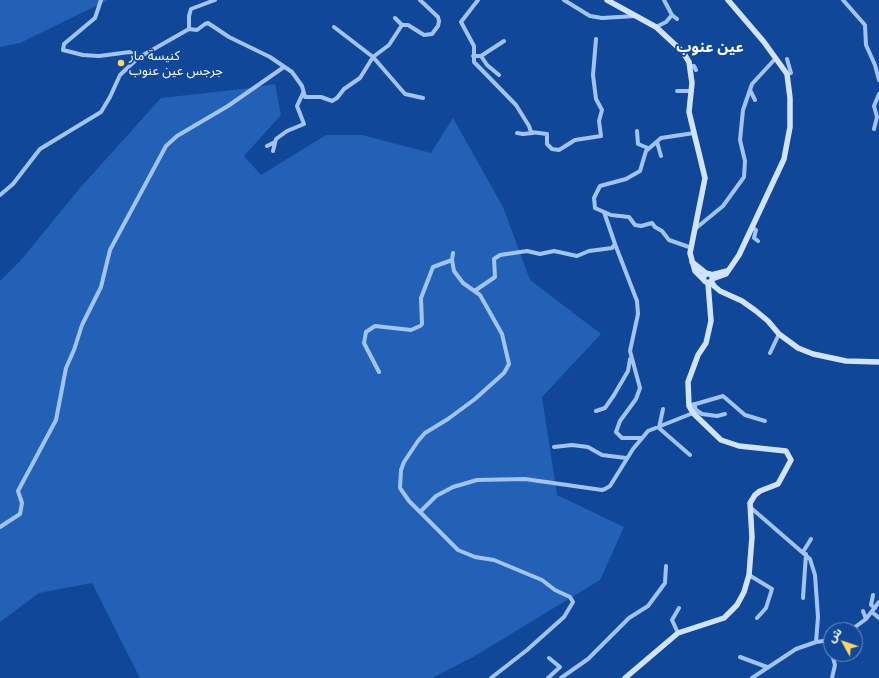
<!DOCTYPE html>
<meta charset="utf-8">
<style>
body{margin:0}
#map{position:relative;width:879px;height:678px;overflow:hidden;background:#114798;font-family:Lato,"Noto Sans Arabic",sans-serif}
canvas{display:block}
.north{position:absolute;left:823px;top:622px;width:40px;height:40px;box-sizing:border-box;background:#114798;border:1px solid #7091c1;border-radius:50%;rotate:310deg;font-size:11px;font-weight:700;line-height:16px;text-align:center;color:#fff}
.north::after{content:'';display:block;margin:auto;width:14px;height:18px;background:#ffd764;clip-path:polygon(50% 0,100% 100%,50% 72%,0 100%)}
</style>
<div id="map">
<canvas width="879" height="678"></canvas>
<div class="north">ش</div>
</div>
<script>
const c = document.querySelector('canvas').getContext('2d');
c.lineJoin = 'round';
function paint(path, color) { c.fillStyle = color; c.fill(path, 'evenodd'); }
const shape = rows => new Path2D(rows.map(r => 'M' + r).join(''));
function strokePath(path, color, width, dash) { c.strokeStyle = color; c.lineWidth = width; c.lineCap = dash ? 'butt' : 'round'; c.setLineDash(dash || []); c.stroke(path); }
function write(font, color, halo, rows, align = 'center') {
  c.font = font + ' Lato,"Noto Sans Arabic",sans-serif'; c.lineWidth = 3.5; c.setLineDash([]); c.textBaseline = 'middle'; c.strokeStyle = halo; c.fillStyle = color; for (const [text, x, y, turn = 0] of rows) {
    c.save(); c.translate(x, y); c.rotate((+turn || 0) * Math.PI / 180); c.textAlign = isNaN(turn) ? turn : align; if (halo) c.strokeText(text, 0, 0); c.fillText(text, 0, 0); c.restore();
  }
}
const green = shape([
 [0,0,108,0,20,43,0,47],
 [275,84,281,115,244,156,261,175,326,135,362,135,431,153,453,118,503,207,530,280,601,334,542,397,557,495,624,527,600,580,473,657,432,678,140,678,92,583,39,593,0,622,0,281,21,260,80,188,161,98,243,89]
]);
const street = shape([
 [101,0,95,18,64,44,63,50,83,55,99,56,130,52,138,58],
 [478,0,461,22,474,46,474,62,516,105,529,126,531,132,547,134,547,144,552,149,559,150,575,140,601,136,599,121,602,110,596,99,593,75,596,39],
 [564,0,590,16,602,18,636,16],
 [843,0,865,25,866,45,875,65,879,80],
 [672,15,677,19],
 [395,18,402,25],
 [334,27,373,57,405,94,423,98],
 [656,27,666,22,672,15,664,0],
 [189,29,197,30,205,24,208,23,229,37,270,57,292,72,302,86,305,97,321,97,332,101,337,98,344,89,360,78,373,57,389,45,402,25,408,25,424,35,432,34,438,26,439,21,438,17,420,0],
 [473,56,481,56,487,65,499,75],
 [481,56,504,41],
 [690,66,694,66,696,70],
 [787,74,791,73,787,59],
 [750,90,755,100],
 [677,91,691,91],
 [874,129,877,117,874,106,879,94],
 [637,131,638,144,648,148],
 [517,133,523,134,533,133],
 [657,142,661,156],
 [267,146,275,142],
 [273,151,276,139,287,131,304,124,297,106,303,93],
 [0,195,13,184,40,149,101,112,110,97,120,75,138,58,189,29,189,16,191,9,215,0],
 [752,227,756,230,754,238,758,241],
 [695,229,723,206,744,177,745,161,740,140,743,110,752,84,776,58],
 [615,244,637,301,638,314,630,351,640,388,636,399,620,421,616,432,622,438,641,438],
 [689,247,669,240,662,231,655,227,652,223,641,226,635,225,629,217,611,215,595,208,594,198,600,186,626,179,640,171,646,151,661,138,694,133],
 [453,253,452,260,454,271,463,283,480,295,502,334,509,364,504,373,475,399,448,419,425,433,418,441,404,462,401,470,400,488,409,501,458,550,475,557,494,560,542,580,555,590,570,597,573,602,564,617,527,650,491,678],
 [476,290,495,277,494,259,500,255,527,251,540,254,554,251,577,256,589,251,612,248,615,244,604,212],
 [770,353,779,334],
 [379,372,364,343,366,332,375,326,411,330,420,326,422,324,421,298,433,267,452,260],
 [694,404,696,410,702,414,717,416,725,414],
 [689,406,723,396,745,415,765,421],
 [663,409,659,428,690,455],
 [596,411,605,408,614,395,628,371,630,359],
 [554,447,572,445,588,447,602,455,626,458],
 [750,507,810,559,815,575,818,617,816,642,796,649,752,678],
 [420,512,436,496,453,487,477,480,525,479,602,490,605,489,610,486,633,449,648,431,693,413],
 [0,527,20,514,22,503,18,491,56,420,66,368,74,350,82,325,101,287,110,250,166,146,177,136,228,106,284,67],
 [803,552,811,539],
 [749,575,772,589,766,608,757,618],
 [873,595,871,605,875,608],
 [803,598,806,554],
 [863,611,866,619],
 [872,612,879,618],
 [851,630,866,619,879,602],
 [678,633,672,620,679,608],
 [816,642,831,640],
 [826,642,831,652],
 [855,645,859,646],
 [832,654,835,665,832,678],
 [740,657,767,667],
 [548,678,560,667,549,658],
 [561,678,588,659,629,618,648,606,665,583,666,566]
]);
const secondary = shape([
 [607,0,656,27,683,52,689,62,692,83,689,112,705,178,690,253,695,271,704,280],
 [692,262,707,274],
 '703.5 278a4.5 4.5 0 1 1 9 0a4.5 4.5 0 1 1-9 0Z',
 [711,275,727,271],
 [712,279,726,274,739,255,784,159,790,127,790,98,787,74,764,42,728,0],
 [711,281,714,286,720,291,742,301,756,311,768,321,779,334,798,348,813,354,846,361,879,362],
 [625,678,678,633,724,618,737,605,744,592,749,575,752,537,750,503,755,495,760,491,778,484,791,460,786,451,739,446,721,440,693,413,689,406,688,382,698,355,706,343,711,321,708,283]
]);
const markers = [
 [121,63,4,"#ffd764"]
];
const poiNames = [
 ["كنيسة مار",129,56],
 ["جرجس عين عنوب",129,71]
];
const quarterNames = [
 ["عين عنوب",710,47]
];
paint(green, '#2361b7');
strokePath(street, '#a2c4f4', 4);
strokePath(secondary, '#d1e3fd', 5.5);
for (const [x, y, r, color] of markers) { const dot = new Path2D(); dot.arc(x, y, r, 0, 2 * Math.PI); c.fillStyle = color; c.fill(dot); strokePath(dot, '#114798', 1.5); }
write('13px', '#fff', '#114798', poiNames, 'left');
write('bold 15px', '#fff', '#114798', quarterNames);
</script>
